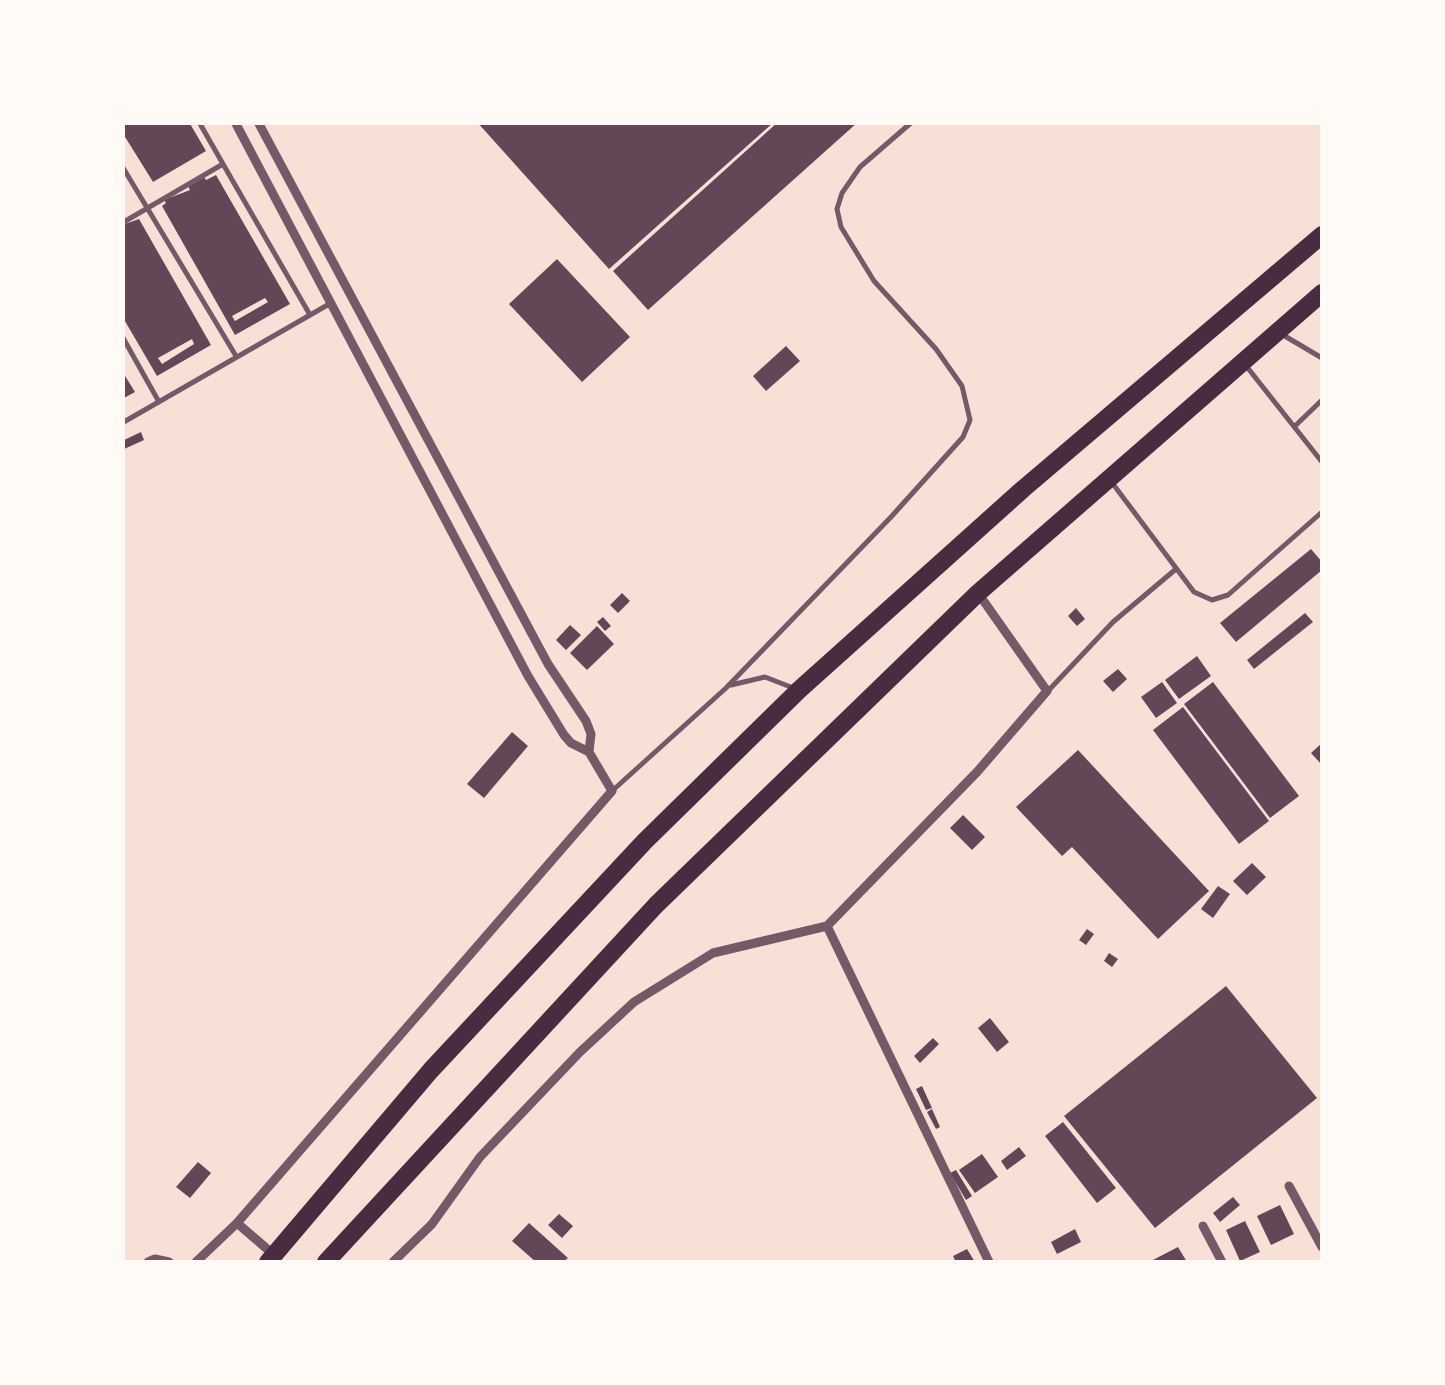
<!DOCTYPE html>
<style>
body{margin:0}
#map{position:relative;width:1445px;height:1385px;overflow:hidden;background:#f7e1d7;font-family:"Golos Text",sans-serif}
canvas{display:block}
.frame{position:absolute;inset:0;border:125px solid #fffaf5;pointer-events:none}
</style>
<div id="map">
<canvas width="1445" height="1385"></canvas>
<div class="frame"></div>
</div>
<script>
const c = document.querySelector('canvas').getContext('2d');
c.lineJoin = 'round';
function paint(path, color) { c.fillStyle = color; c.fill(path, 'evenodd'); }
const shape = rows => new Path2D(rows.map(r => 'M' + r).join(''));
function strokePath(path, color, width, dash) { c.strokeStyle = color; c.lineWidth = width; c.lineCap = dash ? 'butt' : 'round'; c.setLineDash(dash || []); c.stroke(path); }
const building = shape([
 [122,122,189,122,206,151,153,182,122,132],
 [477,122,774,122,609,269],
 [778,122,858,122,648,310,613,271],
 [216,175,290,304,235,335,162,206,166,203,164,200,190,190,188,186,204,177,206,180],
 [265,298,268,302,235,321,232,316],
 [139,219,211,345,157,376,122,316,122,225],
 [192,339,194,344,162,364,158,358],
 [557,259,630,337,582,382,509,304],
 [786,346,800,361,766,391,753,376],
 [122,371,135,392,122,399],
 [141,432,144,440,122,450,122,441],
 [1311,549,1322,562,1322,570,1236,642,1220,623],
 [622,593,630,601,618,613,610,605],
 [1076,608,1085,619,1077,626,1068,616],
 [1305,613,1313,622,1254,669,1247,660],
 [603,617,611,626,605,631,597,622],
 [570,625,581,635,566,650,556,640],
 [597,626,614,644,587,670,570,653],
 [1197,656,1211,676,1179,699,1165,680],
 [1118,669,1127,679,1113,692,1103,681],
 [1162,682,1177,703,1156,718,1141,697],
 [1213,682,1299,796,1270,818,1184,704],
 [1183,707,1269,821,1239,844,1153,730],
 [512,732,528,746,484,798,467,784],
 [1322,743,1322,765,1311,753],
 [1078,750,1209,891,1158,939,1072,847,1062,856,1016,807],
 [963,815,985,837,972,850,950,828],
 [1252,863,1266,877,1247,895,1233,881],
 [1218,886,1230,894,1213,918,1201,909],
 [1087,929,1094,934,1086,945,1079,940],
 [1109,953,1118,959,1112,967,1104,961],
 [1226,986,1317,1098,1155,1228,1064,1116],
 [990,1018,1009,1042,997,1052,978,1028],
 [933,1038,939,1044,920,1063,914,1056],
 [922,1086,932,1108,926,1110,916,1089],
 [932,1109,940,1127,936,1129,927,1112],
 [1063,1122,1116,1188,1097,1203,1045,1136],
 [1019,1147,1026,1156,1007,1170,1001,1161],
 [982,1154,998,1177,975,1193,959,1170],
 [198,1162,211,1173,190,1198,176,1187],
 [956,1170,972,1196,966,1200,950,1173],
 [1233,1197,1240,1205,1220,1222,1213,1213],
 [1280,1205,1294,1234,1271,1245,1257,1216],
 [559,1214,573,1226,562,1238,548,1225],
 [1245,1221,1260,1252,1240,1261,1226,1230],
 [529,1223,568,1258,563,1262,536,1262,512,1241],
 [1075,1229,1081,1242,1057,1254,1051,1242],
 [1178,1247,1187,1262,1149,1262],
 [967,1249,975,1262,956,1262,953,1256]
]);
const service = shape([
 [199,122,223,164],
 [122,166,236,356],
 [122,223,223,164,310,315],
 [1283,335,1322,358],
 [122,336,159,402],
 [1247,367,1322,462],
 [122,423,331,303],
 [1295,426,1322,400],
 [1110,480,1194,592,1212,600,1228,595,1322,512],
 [731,685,765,677,796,689],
 [1048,691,1113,622,1176,569],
 [612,791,726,688,891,517,963,437,970,420,962,386,936,349,874,281,841,227,837,209,842,193,860,167,912,122]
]);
const minor = shape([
 [235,122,528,676,564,735,571,743,589,752,612,791,237,1223,273,1254],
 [258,122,548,664,586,721,591,734,589,752],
 [827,926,989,1262],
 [1289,1186,1322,1247],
 [1203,1226,1222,1262],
 [148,1262,155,1259,169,1262],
 [196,1262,237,1223],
 [393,1262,432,1224,480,1157,580,1052,634,1002,713,953,827,926,977,772,1047,691,978,593]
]);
const motorway = shape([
 [268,1262,431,1070,645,841,799,690,1023,489,1322,235],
 [326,1262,656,905,978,593,1322,293]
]);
paint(building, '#644757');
strokePath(service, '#755966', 5);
strokePath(minor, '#755966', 9);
strokePath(motorway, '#4a2c40', 18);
</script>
